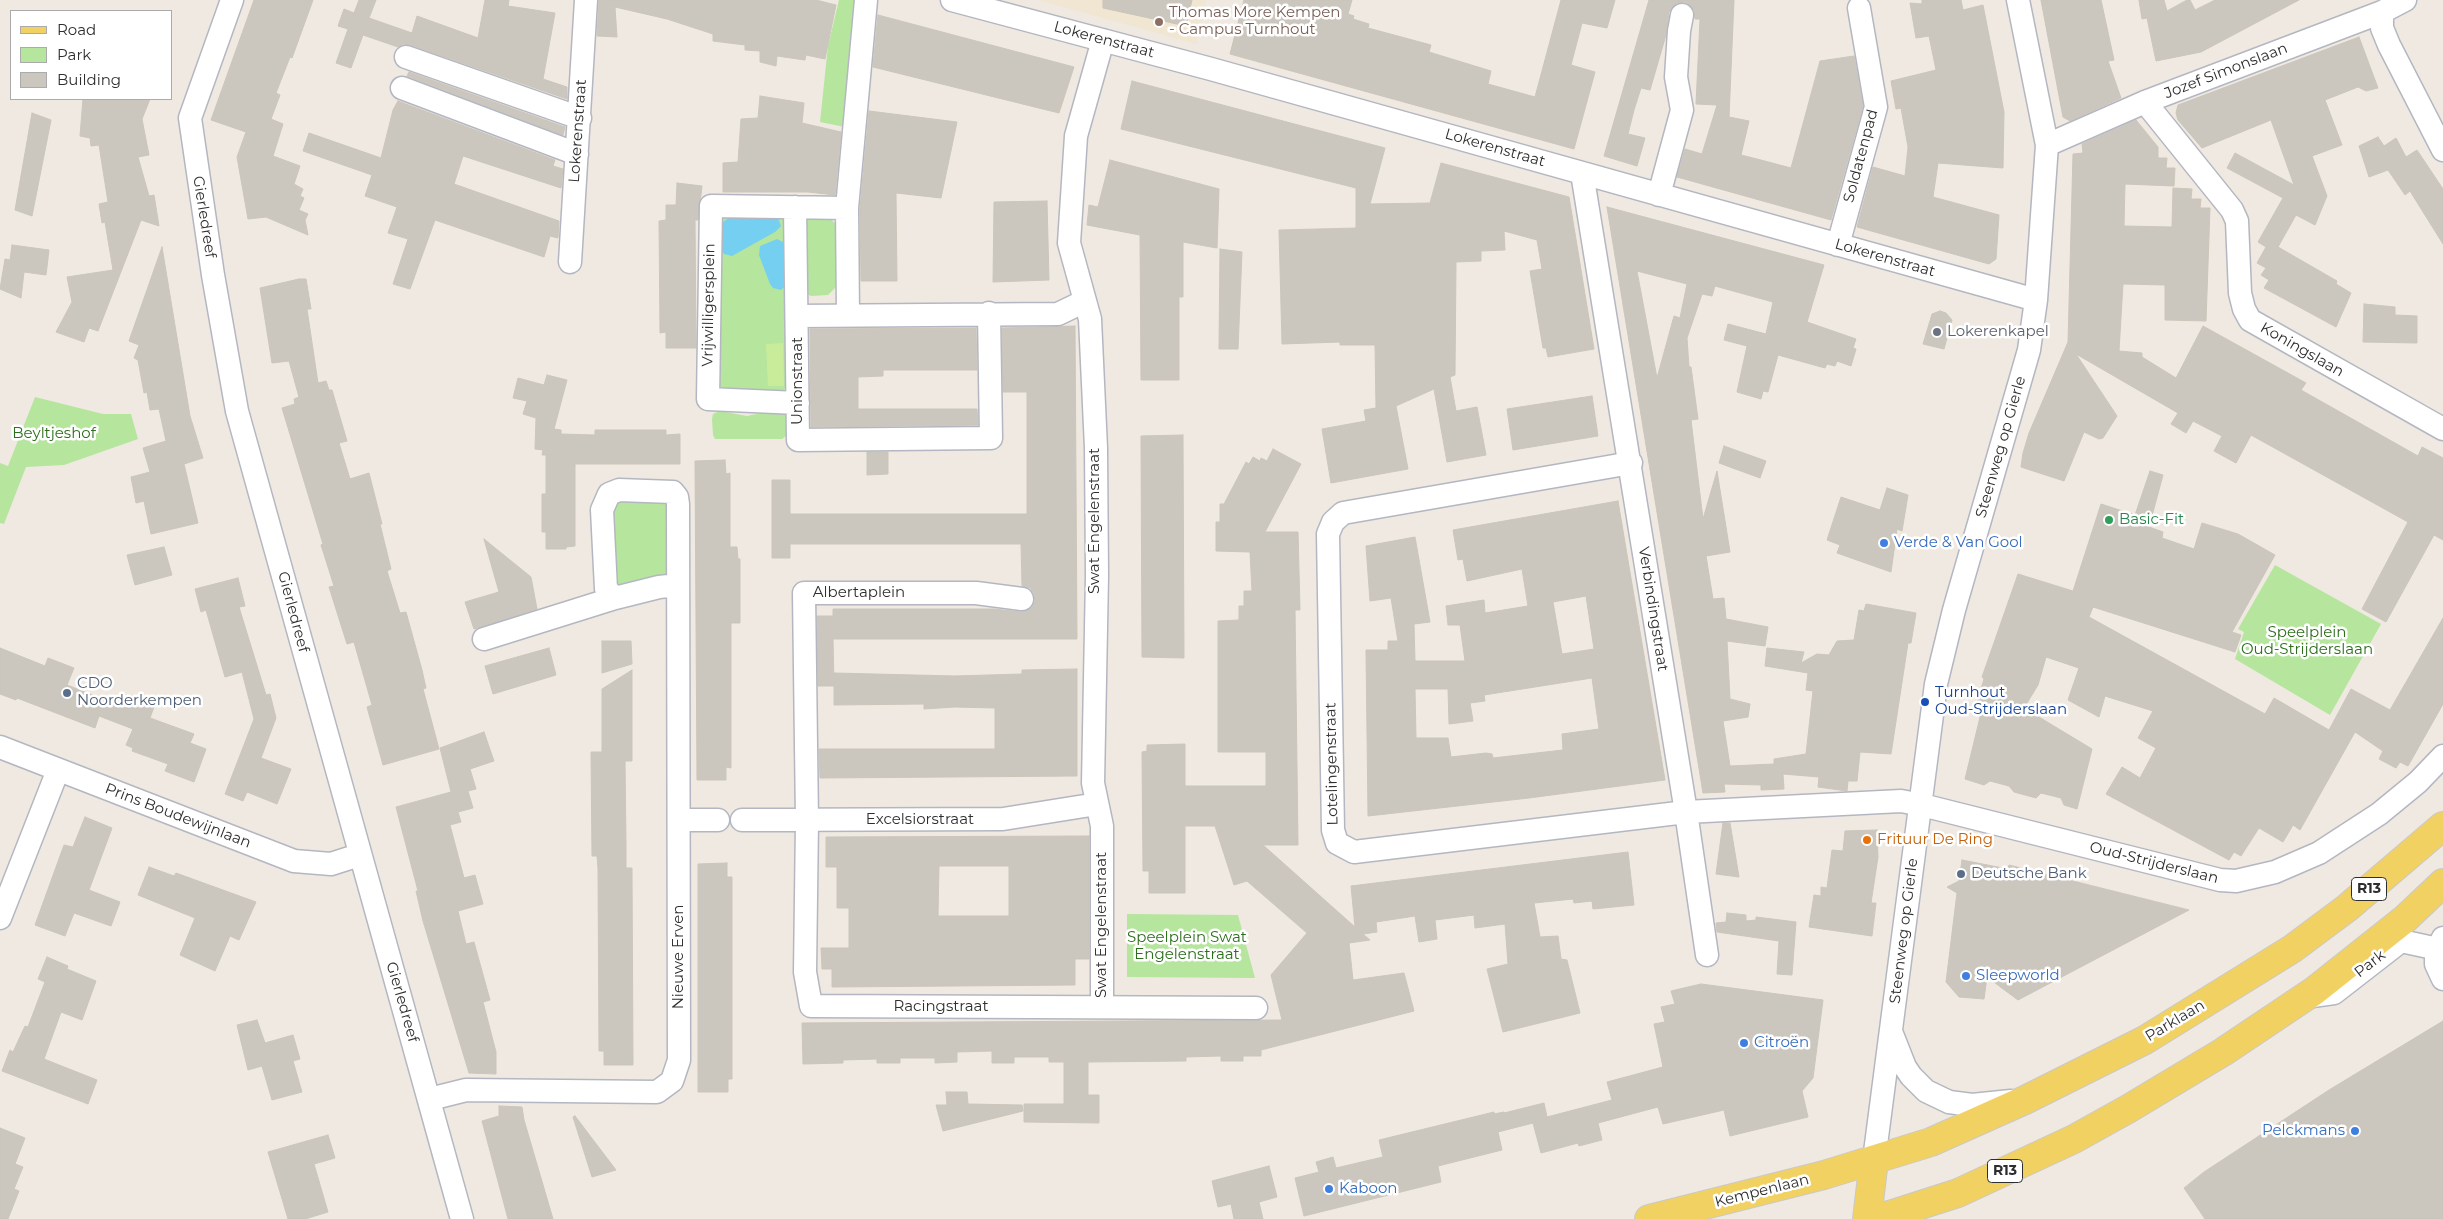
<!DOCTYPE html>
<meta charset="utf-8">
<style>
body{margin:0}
#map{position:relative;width:2443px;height:1219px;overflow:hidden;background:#efe9e1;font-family:Montserrat,sans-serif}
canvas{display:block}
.legend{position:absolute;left:10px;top:10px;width:162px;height:90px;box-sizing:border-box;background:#fff;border:1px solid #ababab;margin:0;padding:6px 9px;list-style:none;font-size:15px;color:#2e2e2e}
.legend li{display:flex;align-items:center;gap:10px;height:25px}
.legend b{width:25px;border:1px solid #ababab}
</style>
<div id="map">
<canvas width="2443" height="1219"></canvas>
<ul class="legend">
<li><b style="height:6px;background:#f2d163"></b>Road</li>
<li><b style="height:14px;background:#b6e59e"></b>Park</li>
<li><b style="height:14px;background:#cbc7bf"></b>Building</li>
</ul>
</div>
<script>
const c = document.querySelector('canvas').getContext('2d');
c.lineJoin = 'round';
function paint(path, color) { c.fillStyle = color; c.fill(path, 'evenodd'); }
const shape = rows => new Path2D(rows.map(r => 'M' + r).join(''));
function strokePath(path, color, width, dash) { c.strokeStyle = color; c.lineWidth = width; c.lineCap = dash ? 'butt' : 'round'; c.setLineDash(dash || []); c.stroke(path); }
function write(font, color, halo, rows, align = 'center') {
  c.font = font + ' Montserrat,sans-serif'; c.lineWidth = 5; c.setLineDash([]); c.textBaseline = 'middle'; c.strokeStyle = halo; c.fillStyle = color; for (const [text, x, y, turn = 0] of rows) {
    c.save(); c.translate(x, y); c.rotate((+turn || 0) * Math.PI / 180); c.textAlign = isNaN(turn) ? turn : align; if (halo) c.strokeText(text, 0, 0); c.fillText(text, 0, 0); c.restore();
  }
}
const education = shape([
 [1039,0,1206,0,1196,44]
]);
const green = shape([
 [839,0,862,0,850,128,820,122,828,46],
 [729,215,780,215,786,219,790,385,781,392,723,390,719,386,718,225,723,218],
 [827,216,836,224,838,285,828,295,811,296,807,294,805,220,808,217],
 [35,397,103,414,131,414,138,439,64,465,26,467,4,524,0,523,0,463,8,466],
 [720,411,747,416,771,411,784,411,787,416,786,436,782,439,715,439,713,435,712,419,713,414],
 [673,492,678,585,615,598,604,501],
 [2275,565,2381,624,2330,715,2235,659,2244,632,2238,629],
 [1127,914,1238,915,1255,978,1127,977]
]);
const pitch = shape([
 [783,343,784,386,768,386,766,344]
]);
const water = shape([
 [730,217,778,218,781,226,775,232,732,256,724,254,720,247,720,229,723,222],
 [777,239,785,243,787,284,781,290,773,288,770,284,759,255,760,246]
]);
const building = shape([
 [254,0,313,0,292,58,290,57,276,93,280,95,271,119,283,124,273,156,300,166,294,184,303,189,300,196,304,198,299,210,308,214,305,220,308,235,266,217,248,219,237,157,246,132,211,120,254,0],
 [359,0,376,0,369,18,412,33,417,16,478,38,485,0,509,0,508,6,555,13,543,79,567,87,567,99,410,45,403,44,398,47,363,35,351,68,336,63,348,29,338,26,344,9,354,13,359,0],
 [599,0,816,0,836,5,825,59,806,55,805,60,777,56,776,66,760,62,760,51,745,50,745,45,713,41,713,34,667,19,615,7,617,37,597,36,599,0],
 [1103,0,1192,0,1186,26,1103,8,1103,0],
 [1244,0,1352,0,1348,14,1354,16,1353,19,1369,24,1368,28,1431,45,1429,52,1491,71,1488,84,1535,97,1561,0,1615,0,1607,28,1582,23,1571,65,1595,72,1574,149,1230,54,1244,0],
 [1649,0,1734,0,1729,117,1749,121,1741,155,1757,159,1791,168,1820,61,1854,56,1863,106,1831,220,1677,177,1685,149,1702,154,1717,105,1696,104,1700,19,1695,19,1694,10,1685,2,1677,3,1669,12,1666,35,1650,90,1641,88,1634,110,1628,134,1645,138,1637,166,1604,156,1649,0],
 [1922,0,1961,0,1963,10,1983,5,2004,112,2003,168,1938,163,1933,197,1999,215,1996,259,1989,264,1857,227,1873,167,1905,176,1908,147,1901,108,1896,109,1891,81,1936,70,1929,36,1916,38,1910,3,1922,4,1922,0],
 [2041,0,2101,0,2114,60,2108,61,2121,98,2070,121,2063,117,2041,0],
 [2139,0,2164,0,2167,11,2187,0,2190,0,2195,10,2215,0,2299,0,2201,52,2156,61,2147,18,2142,19,2139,0],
 [878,15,1074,67,1059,113,873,67,878,15],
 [2359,37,2378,88,2366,91,2358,87,2325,100,2342,145,2312,156,2327,196,2315,225,2296,215,2278,247,2337,281,2336,284,2351,293,2336,327,2264,288,2269,280,2261,275,2266,268,2257,263,2266,247,2258,242,2283,198,2227,168,2235,153,2294,185,2271,120,2202,148,2178,120,2176,113,2178,105,2359,37],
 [409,72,565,127,563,135,407,76,409,72],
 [1132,81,1385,148,1370,204,1430,203,1441,163,1569,197,1594,349,1548,357,1546,348,1543,348,1530,271,1542,269,1537,240,1504,231,1505,250,1481,251,1481,261,1456,262,1455,375,1450,377,1456,411,1477,407,1486,455,1447,462,1434,389,1396,406,1408,469,1331,483,1322,429,1366,421,1364,410,1376,408,1375,345,1340,345,1340,342,1282,344,1279,230,1356,228,1356,188,1121,129,1132,81],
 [760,96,804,103,802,123,841,132,835,195,808,192,723,192,723,163,738,162,741,119,758,118,760,96],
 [83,99,150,99,142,119,149,155,138,157,149,196,154,195,159,226,141,220,98,331,89,328,84,342,56,332,72,302,67,277,113,270,105,222,102,223,99,204,108,202,99,145,91,146,90,138,80,136,83,99],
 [398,101,555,160,553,166,563,169,561,188,463,156,454,184,559,221,558,238,550,236,544,257,435,220,410,289,393,284,408,239,388,233,397,207,365,196,372,175,303,151,309,133,381,158,393,110,398,101],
 [869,111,957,122,941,198,896,193,897,281,861,281,860,209,869,111],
 [32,113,51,120,32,216,15,210,32,113],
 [2136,120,2158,147,2158,158,2167,158,2166,168,2175,168,2174,186,2125,184,2124,226,2172,227,2173,188,2192,189,2191,199,2201,199,2200,208,2210,208,2206,321,2165,320,2165,285,2123,284,2119,351,2142,353,2142,357,2176,378,2203,326,2306,383,2301,390,2418,456,2422,447,2443,458,2443,540,2434,535,2386,622,2362,609,2408,522,2251,435,2236,463,2214,451,2222,436,2193,421,2186,433,2171,424,2178,413,2076,354,2117,416,2103,438,2099,439,2084,432,2064,481,2021,467,2023,453,2029,433,2068,342,2073,154,2083,153,2082,144,2136,120],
 [2378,137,2384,146,2396,138,2406,157,2417,150,2443,189,2443,244,2410,191,2405,195,2388,170,2369,177,2359,146,2378,137],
 [1110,160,1219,189,1217,248,1183,242,1183,297,1179,297,1179,380,1141,380,1140,235,1087,225,1089,205,1098,207,1110,160],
 [677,183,702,186,698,220,695,220,696,348,666,348,666,332,660,333,659,221,666,220,666,205,676,205,677,183],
 [1047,201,1049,280,993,282,994,202,1047,201],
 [1607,207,1824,265,1807,322,1856,339,1853,348,1856,349,1851,366,1837,361,1835,366,1827,364,1825,368,1778,355,1768,392,1763,391,1761,399,1737,392,1747,346,1724,340,1728,324,1766,334,1773,302,1715,286,1712,296,1702,294,1687,338,1689,367,1691,367,1698,419,1691,420,1703,519,1717,471,1730,552,1706,556,1713,599,1724,598,1726,619,1768,627,1765,646,1727,641,1730,699,1750,704,1748,717,1723,721,1730,766,1774,764,1774,759,1806,754,1813,691,1806,690,1808,673,1765,666,1767,648,1804,652,1801,663,1817,654,1829,655,1837,641,1854,640,1859,610,1864,611,1866,604,1916,613,1911,643,1908,643,1891,754,1860,752,1857,781,1848,781,1847,791,1818,787,1819,777,1783,774,1784,789,1761,790,1761,785,1724,784,1725,792,1703,793,1607,207],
 [1637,271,1687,284,1680,318,1674,316,1657,378,1637,271],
 [12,245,49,250,46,275,24,272,21,298,0,289,5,259,10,260,12,245],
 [162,247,190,416,203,458,184,464,198,523,151,534,144,501,136,503,131,477,150,472,143,448,166,441,159,409,150,410,147,392,144,393,138,360,134,358,139,345,129,341,162,247],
 [1220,249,1242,252,1238,349,1219,349,1220,249],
 [299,279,306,279,311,309,307,309,318,383,326,381,329,390,332,390,347,441,339,443,350,479,369,473,382,524,380,524,391,569,387,571,400,613,406,612,422,670,426,688,423,689,439,749,383,765,367,707,372,705,354,642,347,644,329,587,334,586,321,545,323,544,282,408,295,404,294,399,299,397,289,361,272,363,260,288,299,279],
 [2364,304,2395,307,2395,315,2417,316,2417,343,2363,342,2364,304],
 [1940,311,1946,313,1952,320,1944,349,1923,344,1932,314,1940,311],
 [1075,326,1077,639,833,639,834,686,818,686,817,616,833,616,833,609,994,609,1021,612,1032,607,1035,601,1034,594,1030,588,1022,586,1021,544,790,544,790,558,772,558,772,480,790,480,790,514,1027,514,1027,392,1003,392,1002,328,1075,326],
 [976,328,977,370,883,370,883,376,858,377,858,409,977,409,978,425,811,427,810,329,976,328],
 [547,375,567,380,554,429,561,430,561,434,595,435,595,430,666,430,666,435,680,434,680,464,575,464,575,546,566,547,566,549,546,549,546,532,542,532,542,494,546,494,546,455,542,455,543,450,535,449,536,418,523,414,527,401,513,398,518,378,544,385,547,375],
 [1592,396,1598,436,1513,450,1507,409,1592,396],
 [1183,435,1184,658,1142,657,1141,436,1183,435],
 [1724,446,1766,461,1760,478,1719,463,1724,446],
 [1273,449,1301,464,1265,532,1298,532,1300,610,1295,610,1298,845,1263,845,1355,927,1351,886,1628,852,1634,905,1593,909,1592,901,1574,903,1573,899,1534,903,1540,937,1558,936,1561,959,1567,960,1580,1013,1503,1032,1487,969,1508,964,1505,924,1475,928,1474,915,1435,920,1437,939,1419,942,1415,916,1376,922,1377,932,1363,934,1370,940,1349,943,1353,980,1404,973,1414,1011,1261,1050,1261,1056,1243,1056,1243,1061,1221,1061,1221,1056,1186,1057,1186,1061,1088,1062,1088,1095,1099,1095,1099,1123,1024,1122,1024,1104,1064,1104,1064,1062,1049,1062,1049,1057,1014,1057,1014,1063,992,1063,992,1051,957,1052,957,1062,935,1063,935,1058,900,1058,900,1063,877,1063,877,1059,843,1060,843,1063,803,1064,802,1023,1282,1020,1271,975,1307,933,1247,881,1234,885,1215,826,1185,826,1185,893,1149,893,1149,871,1143,871,1142,752,1147,751,1147,745,1185,744,1185,786,1266,786,1266,752,1218,752,1218,621,1239,620,1239,606,1244,606,1244,591,1252,591,1250,552,1216,551,1216,522,1220,522,1220,504,1224,504,1246,462,1249,464,1253,457,1260,461,1261,458,1267,461,1273,449],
 [867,452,888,452,888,474,867,475,867,452],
 [725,460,726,474,730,473,730,547,737,547,738,559,740,559,740,623,731,623,731,768,726,767,726,780,697,780,695,461,725,460],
 [2150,471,2163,475,2149,527,2163,532,2162,538,2194,549,2202,523,2238,534,2275,555,2232,632,2241,635,2235,652,2093,607,2089,617,2265,714,2274,698,2329,730,2351,689,2390,710,2443,618,2443,704,2408,766,2400,762,2396,768,2379,759,2383,751,2355,732,2300,830,2293,825,2283,842,2259,828,2241,856,2234,852,2229,860,2106,794,2122,767,2140,778,2156,748,2138,738,2153,711,2105,696,2099,717,2068,700,2079,668,2046,657,2038,685,2024,708,2092,749,2077,809,2064,805,2061,798,2041,793,2036,798,2014,792,2009,786,1990,781,1984,785,1965,779,1981,713,1974,712,1984,679,1982,677,2018,574,2073,591,2101,504,2135,515,2150,471],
 [1887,488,1908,495,1902,531,1897,529,1891,572,1837,553,1840,545,1827,540,1841,497,1880,510,1887,488],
 [1618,501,1665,780,1529,798,1368,816,1366,650,1388,650,1388,641,1398,641,1391,598,1370,601,1366,546,1415,537,1430,622,1414,624,1415,661,1465,661,1460,625,1448,625,1446,606,1484,600,1485,613,1528,606,1522,569,1467,581,1463,559,1458,560,1453,530,1618,501],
 [1586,596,1594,649,1562,654,1553,602,1586,596],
 [1592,678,1599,729,1562,734,1563,750,1493,758,1492,754,1486,753,1451,757,1448,738,1416,738,1415,689,1448,689,1449,724,1473,721,1470,703,1485,701,1484,695,1592,678],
 [484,539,531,577,537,609,474,629,465,602,499,592,484,539],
 [164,547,172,575,135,585,127,555,164,547],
 [238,578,245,606,239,607,266,695,270,694,276,718,261,758,291,769,277,804,247,792,243,801,225,794,254,719,242,672,225,677,206,610,201,612,195,589,238,578],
 [602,641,631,641,632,664,602,673,602,641],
 [0,648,45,666,48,658,74,668,67,685,126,708,131,695,155,704,150,718,194,734,190,743,206,749,194,782,165,771,168,764,132,751,133,748,126,745,133,729,99,716,95,728,17,698,16,700,0,694,0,648],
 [549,648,556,675,493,694,485,666,549,648],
 [1077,669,1077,776,820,778,819,749,995,749,995,708,955,707,924,709,924,704,834,705,834,673,955,676,1022,674,1022,670,1077,669],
 [632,670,632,761,625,761,626,846,626,868,632,868,633,1065,604,1065,604,1051,599,1051,598,868,597,856,592,856,591,752,602,752,602,689,632,670],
 [484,732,494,761,470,769,476,789,468,791,473,808,458,812,461,822,450,825,464,878,475,875,483,904,458,911,466,944,474,942,490,1000,483,1002,496,1052,496,1074,469,1073,423,921,416,891,418,891,396,807,451,792,440,748,484,732],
 [85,817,112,828,89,890,120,902,111,926,74,913,65,936,35,925,64,845,73,847,85,817],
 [1723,823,1730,823,1739,877,1716,874,1723,823],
 [1877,830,1878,857,1871,903,1876,903,1872,936,1809,927,1814,895,1821,896,1821,887,1827,888,1832,850,1843,851,1845,831,1877,830],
 [1089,836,1089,959,1075,959,1075,985,832,987,832,969,822,969,821,948,849,948,849,908,837,908,837,867,826,867,826,837,1089,836],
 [939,866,1009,866,1009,916,938,916,939,866],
 [1962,860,2008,869,2009,865,2189,910,2018,1000,1987,977,1984,999,1959,997,1946,982,1957,893,1947,887,1959,881,1962,860],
 [727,863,727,877,732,877,732,1079,728,1079,728,1092,698,1092,698,864,727,863],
 [149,867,174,876,176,873,256,902,239,940,230,936,215,971,180,955,195,918,138,895,149,867],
 [1727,913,1746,915,1746,921,1756,920,1756,917,1796,922,1792,975,1777,974,1779,941,1717,932,1716,923,1726,922,1727,913],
 [47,957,68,966,67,969,96,981,82,1020,61,1012,44,1059,97,1080,88,1104,2,1071,10,1050,13,1052,25,1026,28,1027,45,982,38,979,47,957],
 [1701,984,1823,1000,1813,1078,1802,1091,1808,1117,1730,1136,1724,1110,1663,1124,1658,1107,1598,1123,1602,1140,1579,1146,1578,1143,1541,1153,1533,1123,1498,1132,1502,1150,1438,1166,1441,1182,1304,1216,1295,1178,1319,1172,1316,1162,1333,1157,1336,1168,1383,1157,1379,1140,1494,1112,1494,1114,1504,1112,1504,1113,1544,1103,1547,1117,1612,1100,1607,1082,1663,1067,1654,1024,1665,1022,1661,1007,1675,1004,1671,991,1701,984],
 [257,1020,265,1043,293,1035,300,1059,293,1061,302,1092,272,1100,262,1066,248,1070,237,1025,257,1020],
 [2443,1021,2443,1219,2205,1219,2184,1188,2204,1172,2329,1090,2443,1021],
 [946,1092,967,1092,968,1104,1022,1105,1023,1111,943,1131,936,1105,947,1105,946,1092],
 [499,1106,522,1107,524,1120,553,1219,508,1219,482,1121,499,1116,499,1106],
 [575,1116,616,1170,592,1177,573,1117,575,1116],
 [0,1128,25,1138,15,1164,23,1167,14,1189,19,1191,8,1219,0,1219,0,1128],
 [328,1135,335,1158,314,1164,328,1212,305,1219,288,1219,268,1152,328,1135],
 [1269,1166,1277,1197,1259,1202,1263,1219,1234,1219,1231,1204,1218,1207,1212,1181,1269,1166]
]);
const minor = shape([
 [232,0,190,118,213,275,237,411,462,1219],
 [952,0,1211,69,2036,300],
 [2382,12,2382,28,2389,45,2443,150],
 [406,57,580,118],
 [402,88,577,154],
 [2145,102,2232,210,2237,221,2240,293,2244,309,2250,320,2443,429],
 [2047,145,2145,102,2382,12,2405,0],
 [1582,173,1686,812,1901,801,1922,805,2220,880,2236,881,2275,872,2319,853,2379,814,2418,782,2443,756],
 [1659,195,1682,110,1676,77,1679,31,1682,15],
 [795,207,798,440,991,438,989,313],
 [1838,245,1876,107,1859,8],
 [570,262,586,0],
 [848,315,847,208,866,0],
 [798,316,1058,314,1085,301],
 [798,403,708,399,711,206,847,208],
 [1631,463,1343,513,1333,522,1328,534,1333,830,1337,843,1354,852,1686,812,1707,955],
 [1022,599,976,593,804,593,807,821,805,972,811,1006,1256,1008],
 [484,639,615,598],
 [0,747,294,861,331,864,359,855],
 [679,820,718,820],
 [742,820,1003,819,1097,804],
 [0,918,58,770],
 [2443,938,2436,953,2436,964,2443,979],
 [2305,997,2334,993,2401,941,2438,949],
 [1102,1007,1102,826,1093,783,1097,576,1096,448,1090,319,1069,243,1076,136,1103,40],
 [1892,1034,1905,1067,1911,1076,1926,1091,1949,1102,1972,1105,2011,1101],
 [430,1099,466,1090,657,1092,672,1081,679,1060,678,504,677,497,673,492,619,490,609,494,602,510,606,589,615,598,659,587,678,585],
 [1874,1160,1936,684,1954,610,2029,350,2036,300,2047,145,2018,0]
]);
const major = shape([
 [1649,1219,1824,1175,1931,1142,2025,1100,2145,1040,2292,949,2347,908,2443,826],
 [1867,1219,1874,1160],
 [1877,1219,1958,1193,2074,1139,2128,1109,2223,1052,2314,991,2406,918,2443,883]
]);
const markers = [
 [1159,22,5,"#8d6e63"],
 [1937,332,5,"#6b7280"],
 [2109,520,5,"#2e9e5b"],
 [1884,543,5,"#3f7fe0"],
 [67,693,5,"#5c6f8a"],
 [1925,702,5,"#1a4fb4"],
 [1867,840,5,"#e8710a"],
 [1961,874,5,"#5c6f8a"],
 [1966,976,5,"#3f7fe0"],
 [1744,1043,5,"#3f7fe0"],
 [2355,1131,5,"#3f7fe0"],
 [1329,1189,5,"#3f7fe0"]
];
const shields = [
 [2369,889,35],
 [2005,1171,35]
];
const shieldNames = [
 ["R13",2369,889],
 ["R13",2005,1171]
];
const educationNames = [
 ["Thomas More Kempen",1169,13],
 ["- Campus Turnhout",1169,30]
];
const streetNames = [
 ["Lokerenstraat",1104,40,15],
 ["Jozef Simonslaan",2226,71,-21],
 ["Lokerenstraat",578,131,-86],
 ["Lokerenstraat",1495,148,16],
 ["Soldatenpad",1861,156,-75],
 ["Gierledreef",204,217,81],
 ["Lokerenstraat",1885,258,16],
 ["Vrijwilligersplein",709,305,-89],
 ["Koningslaan",2302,350,30],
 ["Unionstraat",798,381,-90],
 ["Steenweg op Gierle",2001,447,-74],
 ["Swat Engelenstraat",1095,521,-90],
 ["Albertaplein",859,593],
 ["Verbindingstraat",1653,609,81],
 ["Gierledreef",293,612,75],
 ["Lotelingenstraat",1332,764,-91],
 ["Prins Boudewijnlaan",178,816,21],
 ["Excelsiorstraat",920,820],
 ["Oud-Strijderslaan",2154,863,14],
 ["Swat Engelenstraat",1102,925,-90],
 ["Steenweg op Gierle",1904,931,-83],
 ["Nieuwe Erven",679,957,-90],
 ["Park",2370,964,-38],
 ["Gierledreef",402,1002,74],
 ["Racingstraat",941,1007],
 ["Parklaan",2175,1021,-31],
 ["Kempenlaan",1762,1191,-14]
];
const worshipNames = [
 ["Lokerenkapel",1947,332]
];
const parkNames = [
 ["Beyltjeshof",54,434],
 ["Speelplein",2307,633],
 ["Oud-Strijderslaan",2307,650],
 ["Speelplein Swat",1187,938],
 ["Engelenstraat",1187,955]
];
const leisureNames = [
 ["Basic-Fit",2119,520]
];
const shopNames = [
 ["Verde & Van Gool",1894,543],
 ["Sleepworld",1976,976],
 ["Citroën",1754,1043],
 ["Pelckmans",2345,1131,"right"],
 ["Kaboon",1339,1189]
];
const serviceNames = [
 ["CDO",77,684],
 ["Noorderkempen",77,701],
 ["Deutsche Bank",1971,874]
];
const transitNames = [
 ["Turnhout",1935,693],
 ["Oud-Strijderslaan",1935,710]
];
const foodNames = [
 ["Frituur De Ring",1877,840]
];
paint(education, '#f0e6d1');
paint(green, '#b6e59e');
paint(pitch, '#c9ec9a');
paint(water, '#75cff0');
paint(building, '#cbc7bf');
strokePath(building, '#cbc5ba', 1);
strokePath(minor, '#b4b7c1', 25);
strokePath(major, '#c9c9c9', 30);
strokePath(minor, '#fff', 22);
strokePath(major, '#f2d163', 28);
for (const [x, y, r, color] of markers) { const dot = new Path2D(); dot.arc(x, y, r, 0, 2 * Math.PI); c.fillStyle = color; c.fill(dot); strokePath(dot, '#fff', 2); }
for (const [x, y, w] of shields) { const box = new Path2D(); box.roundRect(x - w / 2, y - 11.5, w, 23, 4); c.fillStyle = '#fff'; c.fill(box); strokePath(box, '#2e2e2e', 1); }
write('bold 14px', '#2e2e2e', null, shieldNames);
write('15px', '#785e54', '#fff', educationNames, 'left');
write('15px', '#2e2e2e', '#fff', streetNames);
write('15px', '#5b616d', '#fff', worshipNames, 'left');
write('15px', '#2c6e1b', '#fff', parkNames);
write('15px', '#27864d', '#fff', leisureNames, 'left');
write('15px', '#366cbe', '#fff', shopNames, 'left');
write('15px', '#4e5e75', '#fff', serviceNames, 'left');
write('15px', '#164399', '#fff', transitNames, 'left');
write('15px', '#c56008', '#fff', foodNames, 'left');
</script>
